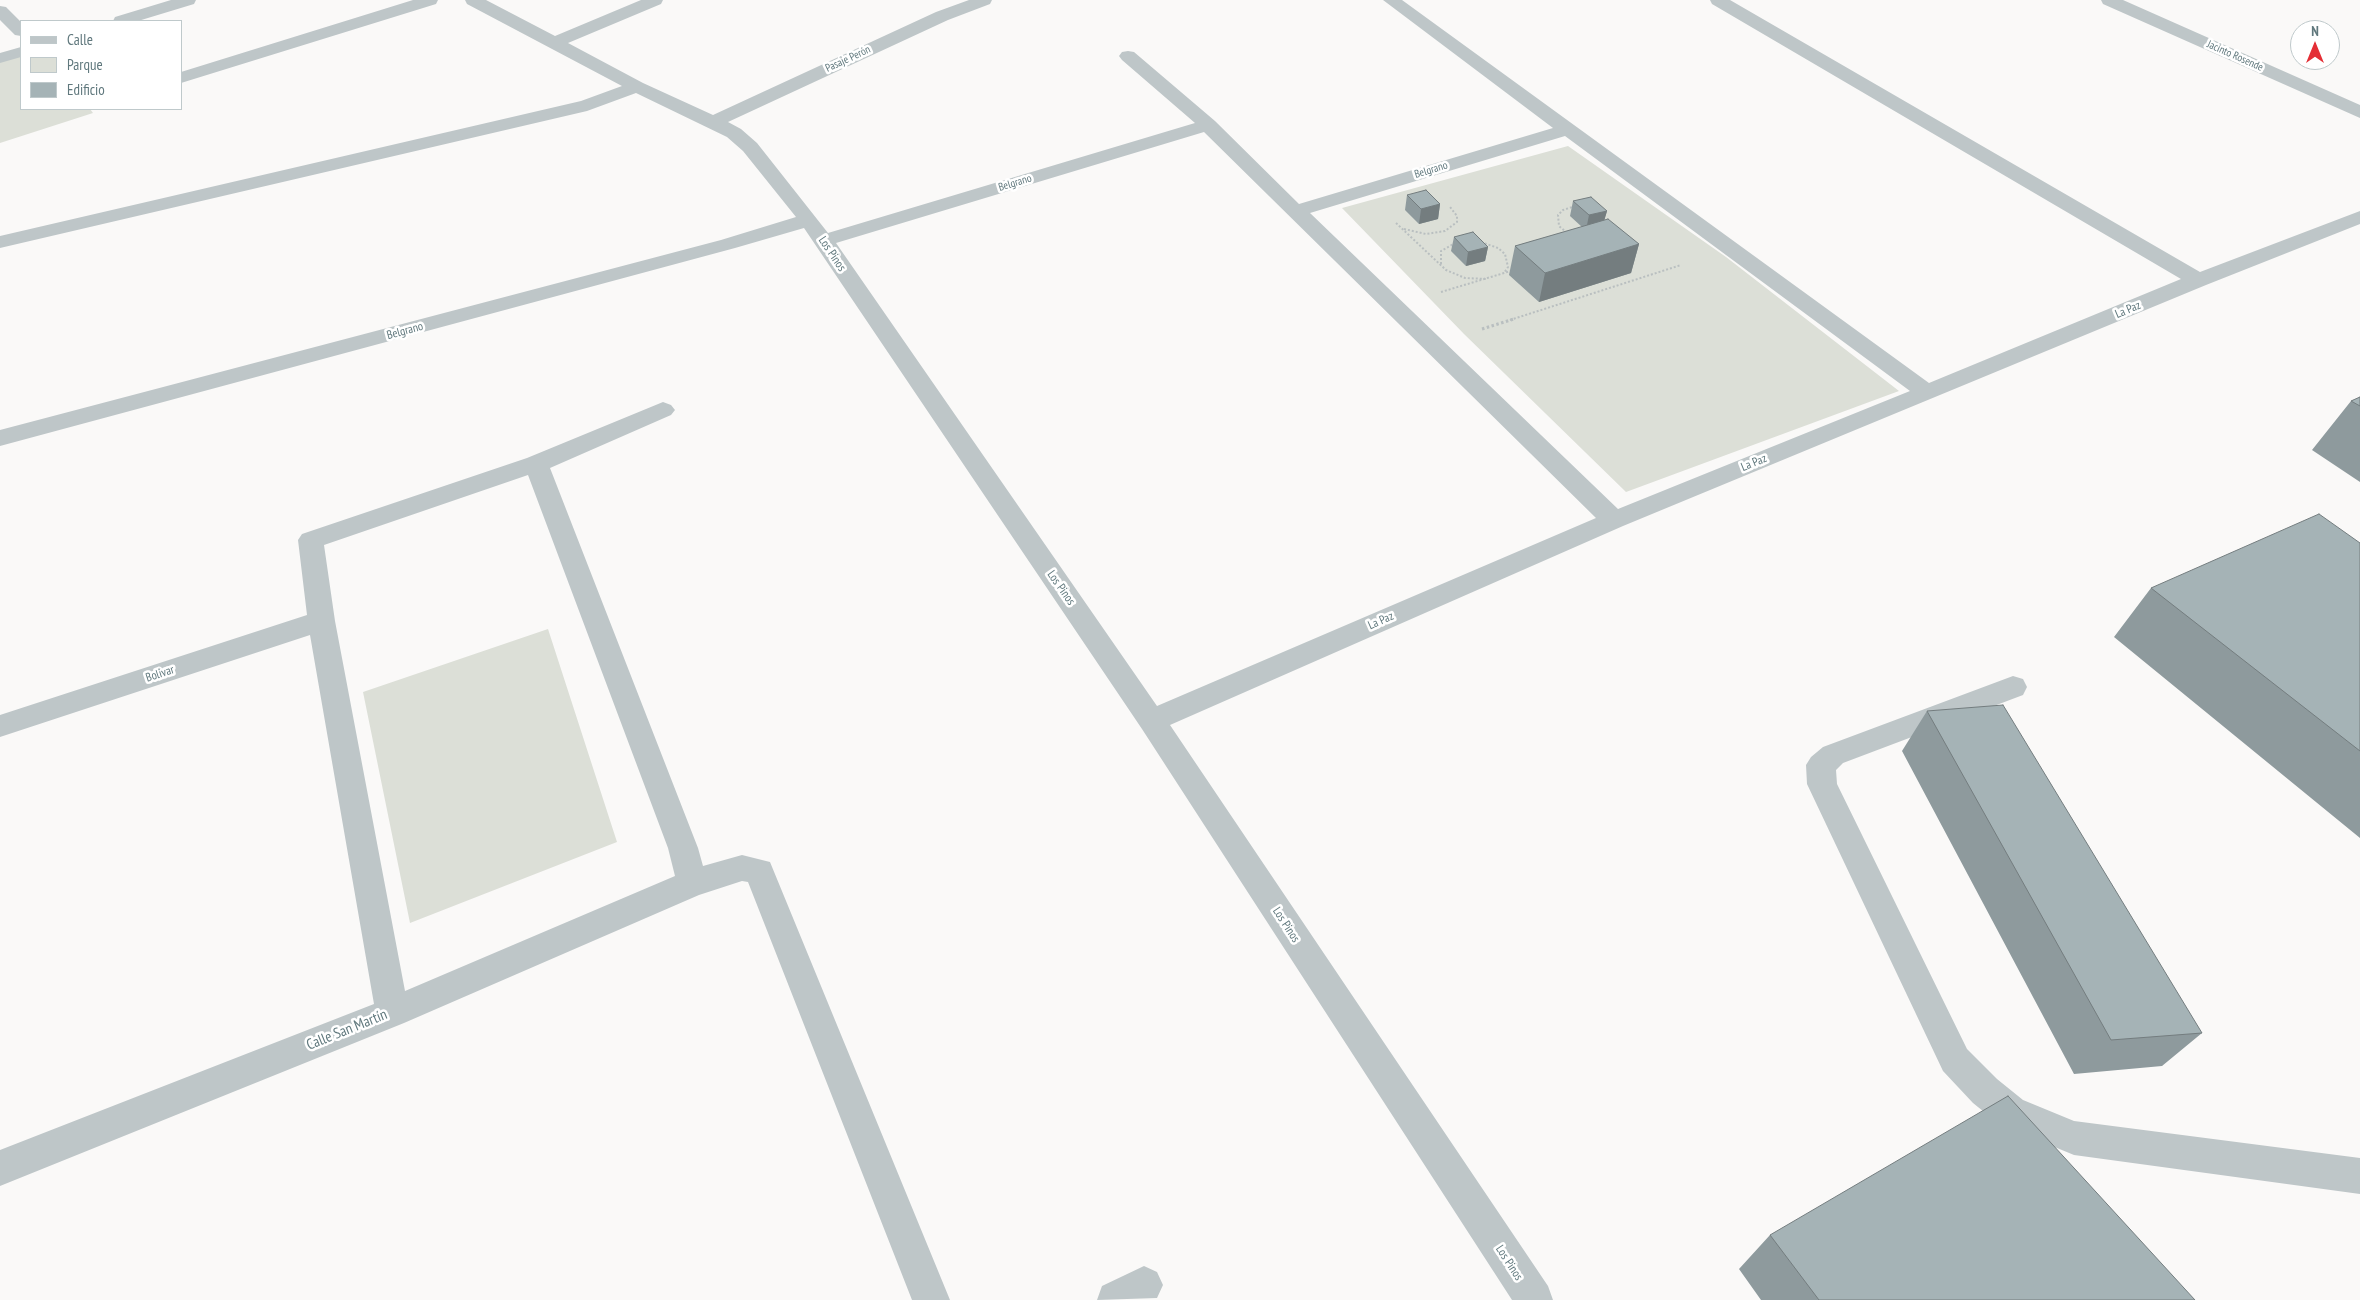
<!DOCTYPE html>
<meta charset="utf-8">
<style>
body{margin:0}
#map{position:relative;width:2360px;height:1300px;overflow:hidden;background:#faf9f8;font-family:"PT Sans Narrow",sans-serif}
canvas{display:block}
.legend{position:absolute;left:20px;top:20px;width:162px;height:90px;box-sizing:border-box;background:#fff;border:1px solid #bfc9cb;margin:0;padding:6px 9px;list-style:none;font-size:15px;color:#60787d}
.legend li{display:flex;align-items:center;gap:10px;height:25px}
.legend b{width:25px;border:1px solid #bfc9cb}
.north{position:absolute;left:2290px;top:20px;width:50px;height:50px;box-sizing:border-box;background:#fff;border:1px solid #bfc9cb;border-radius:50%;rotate:0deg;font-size:14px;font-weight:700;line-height:20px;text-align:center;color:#60787d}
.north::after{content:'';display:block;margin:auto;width:18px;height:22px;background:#e42e35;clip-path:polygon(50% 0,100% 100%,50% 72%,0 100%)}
</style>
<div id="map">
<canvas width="2360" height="1300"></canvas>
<ul class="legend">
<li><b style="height:6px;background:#bec6c8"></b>Calle</li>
<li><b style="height:14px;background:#dcdfd7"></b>Parque</li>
<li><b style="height:14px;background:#a5b3b6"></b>Edificio</li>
</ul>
<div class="north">N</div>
</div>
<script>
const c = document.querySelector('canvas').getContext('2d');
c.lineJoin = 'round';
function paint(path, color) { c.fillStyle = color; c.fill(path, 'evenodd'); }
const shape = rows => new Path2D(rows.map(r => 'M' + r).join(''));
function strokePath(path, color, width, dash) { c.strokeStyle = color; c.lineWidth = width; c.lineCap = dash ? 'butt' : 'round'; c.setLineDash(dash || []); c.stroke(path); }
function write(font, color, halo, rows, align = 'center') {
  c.font = font + ' "PT Sans Narrow",sans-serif'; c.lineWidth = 5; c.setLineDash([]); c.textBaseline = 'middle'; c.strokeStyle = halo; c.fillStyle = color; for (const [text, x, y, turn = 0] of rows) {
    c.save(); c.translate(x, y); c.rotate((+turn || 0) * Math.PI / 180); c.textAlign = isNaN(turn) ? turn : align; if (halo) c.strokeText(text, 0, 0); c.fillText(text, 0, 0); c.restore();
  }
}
const green = shape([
 [21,52,21,109,90,109,93,113,0,143,0,58],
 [1568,146,1726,257,1899,391,1626,492,1464,334,1342,208],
 [548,629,617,842,410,923,363,692]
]);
const pathFar1 = shape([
 [1396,223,1446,270,1465,278,1487,279],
 [1404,229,1426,234,1445,231,1457,222,1457,216,1450,207],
 [1567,233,1559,226,1558,215,1563,210,1575,206],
 [1481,242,1498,248,1505,254,1508,267,1504,273],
 [1441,264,1441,251,1455,243],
 [1441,292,1514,270],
 [1510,320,1681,265]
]);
const path = shape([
 [1482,329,1514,319]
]);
const minor = shape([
 [171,0,196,0,194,4,138,21,113,21,115,17,171,0],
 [413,0,438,0,436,4,181,83,181,72,413,0],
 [465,0,486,0,555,36,641,0,663,0,661,4,568,43,643,83,713,115,936,12,969,0,992,0,990,4,948,20,728,122,741,129,757,143,828,233,1195,123,1122,60,1119,56,1122,52,1128,51,1134,52,1215,121,1299,204,1553,128,1383,0,1402,0,1929,383,2181,279,1712,4,1710,0,1730,0,2200,272,2360,211,2360,224,2206,285,1623,526,1170,725,1548,1286,1553,1300,1512,1300,1142,729,804,228,735,248,0,446,0,430,721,240,796,217,743,151,727,137,636,93,587,111,0,248,0,236,581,101,622,86,467,4,465,0],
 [1204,132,1596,518,1157,706,836,243,1204,132],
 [1565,136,1910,391,1618,509,1310,213,1565,136],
 [2101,0,2123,0,2360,105,2360,118,2103,4,2101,0],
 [0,6,6,7,21,22,21,36,15,35,0,20,0,6],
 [21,47,21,57,0,63,0,53,21,47],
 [663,402,671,405,675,410,671,415,550,468,698,848,703,866,742,855,770,862,950,1300,912,1300,748,882,742,881,699,895,404,1023,0,1186,0,1150,374,1004,310,635,0,737,0,715,307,615,298,540,302,534,527,458,663,402],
 [528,475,668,848,675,876,405,991,335,621,324,545,528,475],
 [2013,676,2023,679,2027,687,2023,695,1843,763,1836,770,1837,784,1967,1049,1997,1079,2023,1100,2074,1121,2360,1158,2360,1194,2074,1155,1999,1124,1973,1103,1943,1071,1807,784,1806,765,1811,757,1823,747,2013,676],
 [1144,1266,1157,1272,1163,1285,1157,1298,1097,1300,1102,1286,1144,1266]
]);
const wall = shape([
 [1407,195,1440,204,1438,219,1419,224,1405,210],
 [1573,201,1607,211,1604,220,1639,244,1631,273,1539,302,1509,275,1515,246,1582,227,1570,216],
 [1454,237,1488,247,1485,261,1466,266,1451,251],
 [2360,397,2360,482,2312,450,2351,401],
 [2360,543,2360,838,2114,637,2151,588],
 [1927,711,2202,1033,2162,1066,2074,1074,1902,751],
 [1770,1235,2195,1300,1761,1300,1739,1269]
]);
const shadedWall = shape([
 [1440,204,1438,219,1419,224,1421,209],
 [1607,211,1603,225,1586,230,1589,215],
 [1639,244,1631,273,1539,302,1545,273],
 [1488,247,1485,261,1466,266,1468,252]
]);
const building = shape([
 [1426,190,1440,204,1421,209,1407,195,1426,190],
 [1591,197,1607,211,1589,215,1573,201,1591,197],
 [1608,219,1639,244,1545,273,1515,246,1608,219],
 [1473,232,1488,247,1468,252,1454,237,1473,232],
 [2360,397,2360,406,2351,401,2360,397],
 [2319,514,2360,543,2360,751,2151,588,2319,514],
 [2003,705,2202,1033,2111,1040,1927,711,2003,705],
 [2008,1096,2195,1300,1819,1300,1770,1235,2008,1096]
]);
const farStreetnames = [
 ["Jacinto Rosende",2235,56,24],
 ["Pasaje Perón",848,59,-25],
 ["Belgrano",1431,170,-17],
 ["Belgrano",1015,183,-17]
];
const streetNames = [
 ["Los Pinos",832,254,56],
 ["La Paz",2128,310,-23],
 ["Belgrano",405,331,-15],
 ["La Paz",1754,463,-22],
 ["Los Pinos",1061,588,55],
 ["La Paz",1381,621,-24],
 ["Bolivar",160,674,-18],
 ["Los Pinos",1286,925,57],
 ["Los Pinos",1509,1263,57]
];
const nearStreetnames = [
 ["Calle San Martín",347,1030,-22]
];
paint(green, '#dcdfd7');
strokePath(pathFar1, '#b9bfc0', 2, [2, 2]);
strokePath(path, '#b9bfc0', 3, [2.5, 2.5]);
paint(minor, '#bec6c8');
paint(wall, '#8e9a9d');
paint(shadedWall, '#747d7f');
paint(building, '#a5b3b6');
strokePath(building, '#747d7f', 1);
write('11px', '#60787d', '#fff', farStreetnames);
write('12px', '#60787d', '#fff', streetNames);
write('15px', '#60787d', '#fff', nearStreetnames);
</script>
